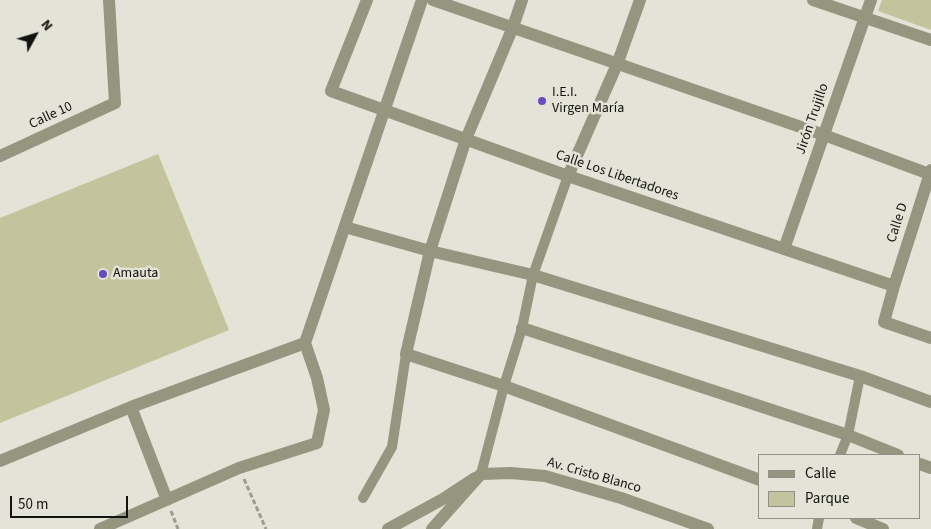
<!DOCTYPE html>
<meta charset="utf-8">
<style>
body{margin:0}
#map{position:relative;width:931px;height:529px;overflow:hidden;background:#e3e3d7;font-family:"Source Sans 3",sans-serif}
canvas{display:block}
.legend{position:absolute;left:758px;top:454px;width:162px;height:65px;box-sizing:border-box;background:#e3e3d7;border:1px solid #909087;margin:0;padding:6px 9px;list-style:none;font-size:15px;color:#13130f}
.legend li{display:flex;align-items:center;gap:10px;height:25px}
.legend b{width:25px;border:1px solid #909087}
.north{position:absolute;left:10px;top:10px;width:50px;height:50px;-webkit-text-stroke:4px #e3e3d7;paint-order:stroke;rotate:51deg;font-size:14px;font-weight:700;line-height:20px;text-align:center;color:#13130f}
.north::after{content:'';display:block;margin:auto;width:18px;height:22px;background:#13130f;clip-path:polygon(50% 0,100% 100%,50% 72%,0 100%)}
.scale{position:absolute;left:10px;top:496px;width:118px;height:22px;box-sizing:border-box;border:2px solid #13130f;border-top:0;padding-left:6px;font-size:15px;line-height:18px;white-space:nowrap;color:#13130f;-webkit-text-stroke:4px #e3e3d7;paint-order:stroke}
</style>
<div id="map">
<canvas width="931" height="529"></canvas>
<ul class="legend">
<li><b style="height:6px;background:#95967f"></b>Calle</li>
<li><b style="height:14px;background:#c4c49c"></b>Parque</li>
</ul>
<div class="north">N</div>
<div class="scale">50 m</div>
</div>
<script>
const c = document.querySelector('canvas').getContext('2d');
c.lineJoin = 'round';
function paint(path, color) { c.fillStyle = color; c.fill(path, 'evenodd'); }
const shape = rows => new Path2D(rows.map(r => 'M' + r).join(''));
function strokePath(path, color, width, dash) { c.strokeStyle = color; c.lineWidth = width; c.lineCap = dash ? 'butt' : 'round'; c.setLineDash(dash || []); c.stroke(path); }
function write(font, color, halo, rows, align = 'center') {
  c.font = font + ' "Source Sans 3",sans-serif'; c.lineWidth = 5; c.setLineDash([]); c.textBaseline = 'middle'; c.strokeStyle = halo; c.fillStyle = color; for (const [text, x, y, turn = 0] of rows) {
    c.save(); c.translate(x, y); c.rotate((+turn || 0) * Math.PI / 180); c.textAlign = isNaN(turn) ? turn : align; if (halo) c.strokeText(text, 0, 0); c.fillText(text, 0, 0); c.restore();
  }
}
const green = shape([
 [882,0,931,0,931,30,878,11],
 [158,154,229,330,0,423,0,218]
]);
const path = shape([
 [244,479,266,529],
 [171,511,178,529]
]);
const pedestrian = shape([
 [840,455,848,435,860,376],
 [481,474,504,386,522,328,533,275,568,176],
 [363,498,392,447,406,354],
 [817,529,819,518]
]);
const minor = shape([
 [367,0,331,91,568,176,894,286],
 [433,0,824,135,929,174],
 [522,0,513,27,466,139,430,251,406,354,504,386,760,480],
 [813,0,931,40],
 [0,156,115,103,109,0],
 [931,170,894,286,884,322,931,338],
 [568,176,618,62,640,0],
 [345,227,430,251,533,275,860,376,931,402],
 [784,249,871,0],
 [522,328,848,435,898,455],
 [131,407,167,500],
 [0,461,131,407,305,343,422,0],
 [920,464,931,468],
 [856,518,883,529],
 [100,529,239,468,317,443,324,410,317,378,305,343],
 [388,529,443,499,475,478]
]);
const tertiary = shape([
 [432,529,481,474,511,473,545,476,621,498,708,529]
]);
const markers = [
 [542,101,5,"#694ac3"],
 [103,274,5,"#694ac3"]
];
const poiNames = [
 ["I.E.I.",552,93],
 ["Virgen María",552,109],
 ["Amauta",113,274]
];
const streetNames = [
 ["Calle 10",51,116,-25],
 ["Jirón Trujillo",813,119,-71],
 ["Calle Los Libertadores",617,176,19],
 ["Calle D",898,223,-72],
 ["Av. Cristo Blanco",594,476,16]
];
paint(green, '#c4c49c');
strokePath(path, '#9c9c92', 3, [5, 2.5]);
strokePath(pedestrian, '#95967f', 10);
strokePath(minor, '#95967f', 12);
strokePath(tertiary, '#95967f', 12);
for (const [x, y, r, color] of markers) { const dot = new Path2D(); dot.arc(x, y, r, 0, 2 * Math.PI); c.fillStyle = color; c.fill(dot); strokePath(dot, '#e3e3d7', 2); }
write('14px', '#13130f', '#e3e3d7', poiNames, 'left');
write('14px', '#13130f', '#e3e3d7', streetNames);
</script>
